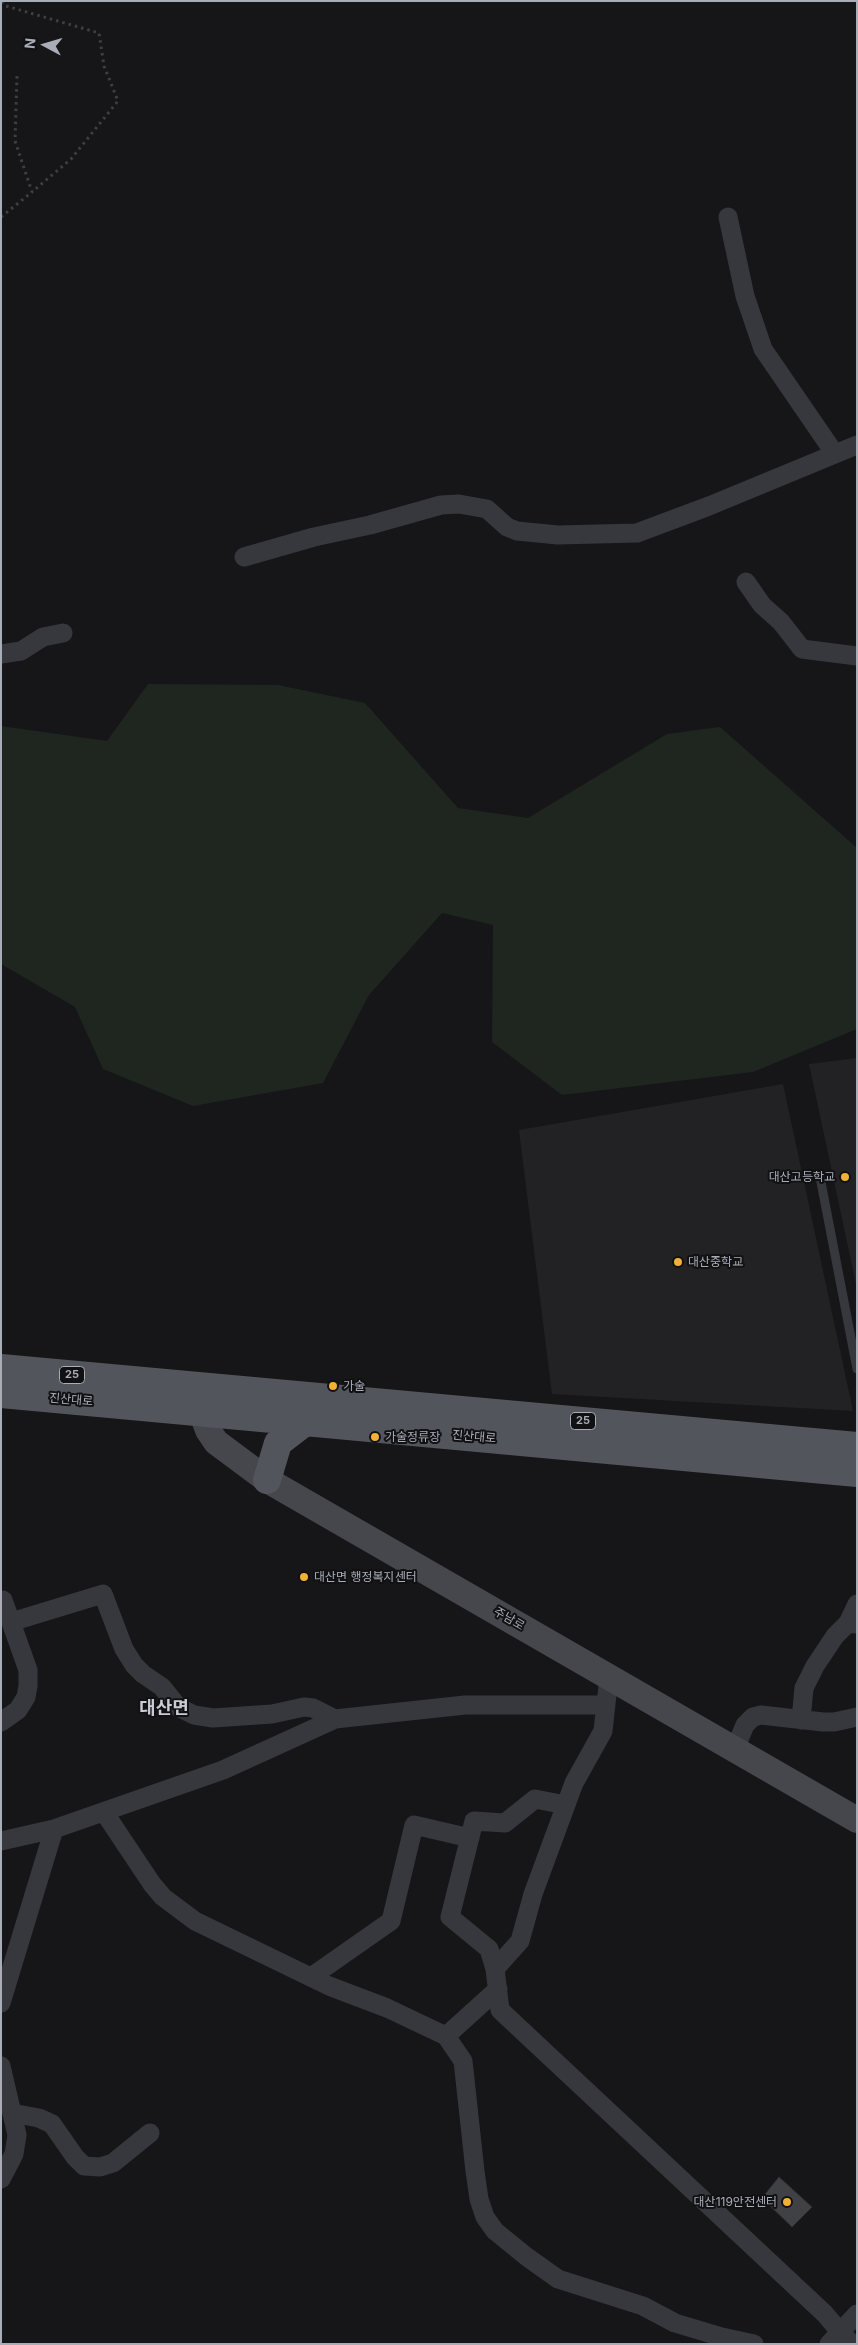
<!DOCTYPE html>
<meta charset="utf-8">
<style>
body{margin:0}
#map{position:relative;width:858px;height:2345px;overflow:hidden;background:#161618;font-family:Inter,sans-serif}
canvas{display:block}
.frame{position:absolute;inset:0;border:2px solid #a8adb8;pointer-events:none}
.north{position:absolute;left:20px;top:20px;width:50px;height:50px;-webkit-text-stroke:4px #111113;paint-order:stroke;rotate:276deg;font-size:14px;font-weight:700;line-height:20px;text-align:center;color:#a8adb8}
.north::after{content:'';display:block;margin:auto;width:18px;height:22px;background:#a8adb8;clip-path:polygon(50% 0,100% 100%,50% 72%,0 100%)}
</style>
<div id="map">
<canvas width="858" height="2345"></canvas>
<div class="frame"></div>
<div class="north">N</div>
</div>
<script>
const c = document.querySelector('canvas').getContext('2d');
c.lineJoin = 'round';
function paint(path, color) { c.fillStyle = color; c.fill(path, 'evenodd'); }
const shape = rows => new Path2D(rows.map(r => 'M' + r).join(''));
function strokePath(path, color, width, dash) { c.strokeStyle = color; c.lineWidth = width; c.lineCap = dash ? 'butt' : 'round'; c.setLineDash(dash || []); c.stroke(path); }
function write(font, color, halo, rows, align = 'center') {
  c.font = font + ' Inter,"Noto Sans KR",sans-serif'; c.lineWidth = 4; c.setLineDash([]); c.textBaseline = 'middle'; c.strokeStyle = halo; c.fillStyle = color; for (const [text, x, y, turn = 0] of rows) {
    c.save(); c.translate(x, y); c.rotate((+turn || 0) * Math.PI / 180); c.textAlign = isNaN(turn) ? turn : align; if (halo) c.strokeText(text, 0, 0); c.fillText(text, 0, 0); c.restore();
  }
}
const built = shape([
 [857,1058,857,1289,809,1064],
 [783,1084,853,1411,552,1394,519,1130]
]);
const green = shape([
 [148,684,278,685,365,703,458,808,528,818,667,734,720,727,857,848,857,1029,753,1072,562,1095,492,1042,493,925,442,913,369,995,323,1083,193,1106,103,1069,75,1007,1,964,1,726,107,741]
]);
const building = shape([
 [779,2177,812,2207,792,2227,762,2198,779,2177]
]);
const path = shape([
 [2,1,6,6,99,33,104,66,118,101,71,159,32,192],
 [1,217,32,192,15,141,17,76]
]);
const lane = shape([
 [820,1177,857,1369]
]);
const street = shape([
 [728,217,745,296,763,349,835,454,857,445],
 [244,557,314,537,370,525,441,505,459,504,487,509,507,527,517,531,558,535,637,533,709,506,835,454],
 [746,582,762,605,781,622,802,649,857,656],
 [1,654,21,651,43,637,63,633],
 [11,1622,103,1594,124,1649,134,1665,143,1674,162,1687,178,1707,194,1715,213,1718,272,1714,304,1707,313,1708,335,1719],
 [848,1623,857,1604],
 [609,1677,603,1731,574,1783,533,1894,520,1941,495,1969,500,2010,825,2314,840,2332,852,2344],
 [801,1720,804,1688,815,1666,835,1636,848,1623,857,1624],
 [1,1722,18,1710,26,1697,28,1686,28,1670,3,1600],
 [735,1749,745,1725,753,1717,761,1715,823,1722,834,1722,857,1717],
 [104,1812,152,1884,163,1897,195,1921,329,1986,387,2008,446,2036,463,2061,475,2171,479,2199,485,2217,495,2231,527,2257,558,2279,643,2306,675,2323,722,2337,754,2344],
 [1,1841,54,1829,223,1770,335,1719,465,1705,605,1705],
 [495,1969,489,1949,450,1917,474,1821,505,1823,535,1799,566,1805],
 [311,1977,391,1921,414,1825,470,1838],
 [1,2003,54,1829],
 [446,2036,498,1989],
 [1,2066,17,2135,14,2154,1,2179],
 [12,2113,39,2118,52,2124,75,2157,84,2166,100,2167,113,2163,150,2133],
 [829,2344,857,2314]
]);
const secondary = shape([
 [203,1391,201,1411,208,1430,216,1442,267,1480,857,1820]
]);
const primary = shape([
 [1,1368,857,1446],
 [1,1394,857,1473],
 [267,1480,278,1443,304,1423]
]);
const markers = [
 [845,1177,5,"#f2b134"],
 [678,1262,5,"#f2b134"],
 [333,1386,5,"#f2b134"],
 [375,1437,5,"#f2b134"],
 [304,1577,5,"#f2b134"],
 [787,2202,5,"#f2b134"]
];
const shields = [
 [72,1375,25],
 [583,1421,25]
];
const shieldNames = [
 ["25",72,1375],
 ["25",583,1421]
];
const poiNames = [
 ["대산고등학교",835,1177,"right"],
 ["대산중학교",688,1262],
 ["가술",343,1386],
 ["가술정류장",385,1437],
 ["대산면 행정복지센터",314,1577],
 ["대산119안전센터",777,2202,"right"]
];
const streetNames = [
 ["진산대로",71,1400,5],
 ["진산대로",474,1437,5],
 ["주남로",509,1619,30]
];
const districtNames = [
 ["대산면",164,1709]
];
paint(built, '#222225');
paint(green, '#1e261f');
paint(building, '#404145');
strokePath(building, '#303034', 1);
strokePath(path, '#3d3f44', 3, [2.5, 4]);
strokePath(lane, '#37383d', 9);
strokePath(street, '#37383d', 19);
strokePath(secondary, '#45474d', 26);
strokePath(primary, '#53555c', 28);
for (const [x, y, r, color] of markers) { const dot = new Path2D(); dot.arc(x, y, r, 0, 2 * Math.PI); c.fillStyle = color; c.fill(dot); strokePath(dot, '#111113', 2); }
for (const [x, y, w] of shields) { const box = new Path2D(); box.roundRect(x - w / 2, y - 8.5, w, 17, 4); c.fillStyle = '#111113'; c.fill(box); strokePath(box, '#a8adb8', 1); }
write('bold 11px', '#a8adb8', null, shieldNames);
write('12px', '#a8adb8', '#111113', poiNames, 'left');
write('12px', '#a8adb8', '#111113', streetNames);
write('bold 18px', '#c9ccd4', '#111113', districtNames);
</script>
